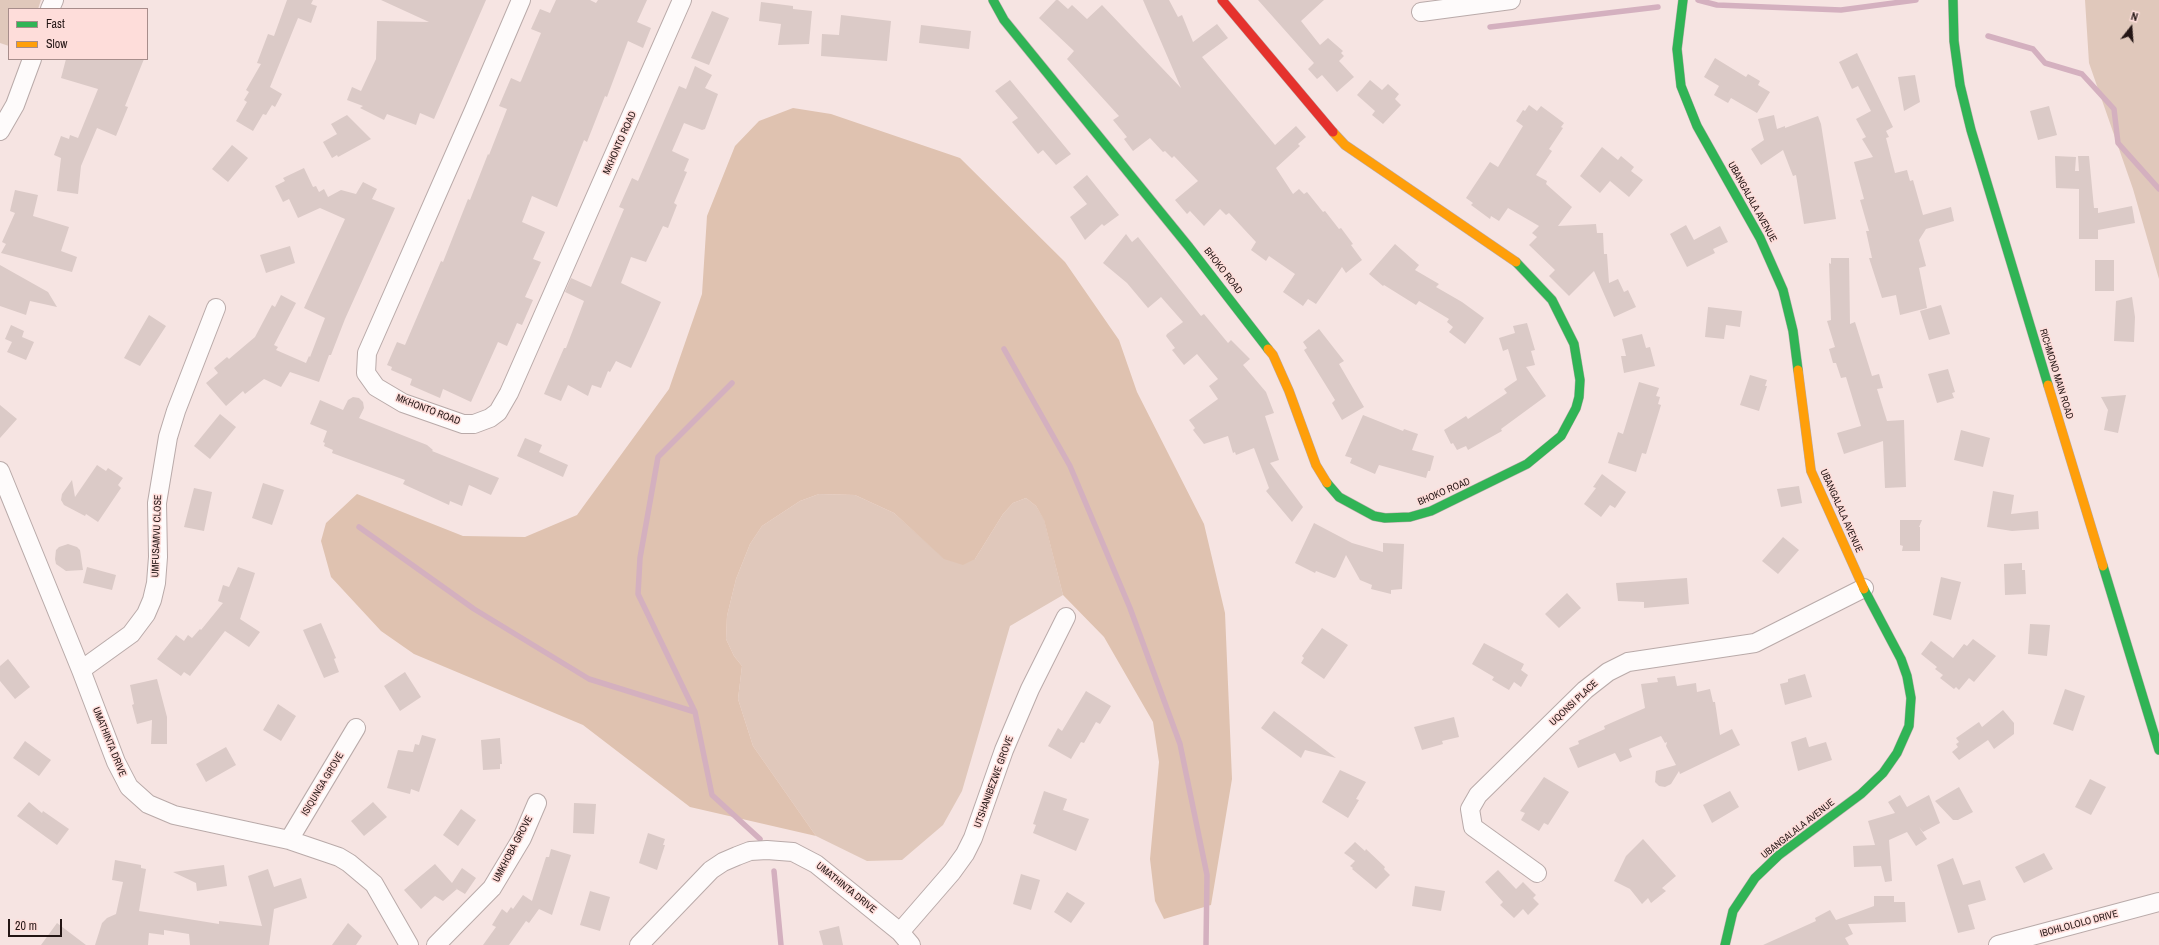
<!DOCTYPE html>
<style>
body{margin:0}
#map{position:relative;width:2159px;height:945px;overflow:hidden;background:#f6e4e2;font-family:"Archivo Narrow",sans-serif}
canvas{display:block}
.legend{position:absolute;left:8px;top:8px;width:140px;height:52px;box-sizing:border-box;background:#feddda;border:1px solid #a78d8b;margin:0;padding:5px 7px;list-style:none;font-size:12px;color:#241615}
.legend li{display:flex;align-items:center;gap:8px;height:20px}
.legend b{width:20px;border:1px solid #a78d8b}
.north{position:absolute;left:2111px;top:8px;width:40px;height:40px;-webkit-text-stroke:3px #feddda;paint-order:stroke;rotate:17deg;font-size:11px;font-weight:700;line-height:16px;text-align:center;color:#241615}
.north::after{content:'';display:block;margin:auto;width:14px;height:18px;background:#241615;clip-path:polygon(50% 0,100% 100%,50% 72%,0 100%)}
.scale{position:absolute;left:8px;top:919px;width:54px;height:18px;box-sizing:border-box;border:2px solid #241615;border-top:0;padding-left:5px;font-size:12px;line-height:14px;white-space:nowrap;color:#241615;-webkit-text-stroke:3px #feddda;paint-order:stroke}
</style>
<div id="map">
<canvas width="2159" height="945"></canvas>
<ul class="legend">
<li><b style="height:5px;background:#30b455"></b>Fast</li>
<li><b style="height:5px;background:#ff9f0a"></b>Slow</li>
</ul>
<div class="north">N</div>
<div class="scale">20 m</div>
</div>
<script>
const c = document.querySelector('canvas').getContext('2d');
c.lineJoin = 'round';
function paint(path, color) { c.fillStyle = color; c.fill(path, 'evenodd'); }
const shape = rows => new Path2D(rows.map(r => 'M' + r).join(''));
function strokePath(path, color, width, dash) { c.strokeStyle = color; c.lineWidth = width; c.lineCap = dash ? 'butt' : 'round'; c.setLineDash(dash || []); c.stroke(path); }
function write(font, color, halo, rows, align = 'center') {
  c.font = font + ' "Archivo Narrow",sans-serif'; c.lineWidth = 3; c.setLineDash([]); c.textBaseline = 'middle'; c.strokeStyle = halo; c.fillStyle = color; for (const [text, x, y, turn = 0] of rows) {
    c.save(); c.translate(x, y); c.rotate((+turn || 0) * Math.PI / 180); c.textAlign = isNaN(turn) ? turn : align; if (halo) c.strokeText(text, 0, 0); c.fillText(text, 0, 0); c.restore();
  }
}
const green = shape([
 [0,0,41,0,38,9,9,9,9,46,0,43],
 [2085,0,2159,0,2159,279,2133,189,2089,63],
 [819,494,855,495,894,513,944,558,975,559,1003,514,1013,503,1026,498,1036,506,1044,519,1063,595,1010,626,962,791,943,825,902,860,867,861,816,836,753,746,738,699,742,666,734,656,726,639,727,616,736,579,750,544,762,526,800,501]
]);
const forest = shape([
 [793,108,831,114,960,158,1065,262,1119,340,1137,392,1204,524,1225,613,1232,779,1211,905,1164,919,1155,901,1150,859,1159,762,1153,722,1104,637,1063,595,1044,520,1036,506,1026,498,1013,503,1003,514,975,559,963,565,944,559,894,513,855,495,819,494,800,501,762,526,750,544,736,579,727,616,726,639,734,656,742,666,738,699,753,746,816,836,690,807,583,725,414,654,381,631,331,577,321,541,326,523,357,494,463,536,525,537,577,515,669,389,702,294,707,216,735,146,759,121]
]);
const stream = shape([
 [1698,0,1717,5,1841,10,1916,0],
 [1490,27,1658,7],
 [1988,36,2033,49,2045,63,2082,74,2114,109,2118,143,2159,189],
 [1004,349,1070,466,1130,608,1180,744,1207,875,1206,945],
 [732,383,658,457,640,558,638,594,695,712,712,795,760,839],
 [359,527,474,609,589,679,695,712],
 [774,871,781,945]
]);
const building = shape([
 [287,0,313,0,311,4,317,6,311,23,298,18,270,87,282,94,275,107,272,105,266,115,263,114,253,131,236,121,247,102,244,100,249,92,246,90,261,64,257,63,268,34,274,36],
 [381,0,486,0,434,119,420,113,416,125,387,114,384,120,360,108,363,106,347,100,352,87,361,91,376,59,377,21,429,22],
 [556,0,590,0,596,3,598,0,647,0,637,22,651,28,643,48,628,41,607,97,605,96,587,142,584,140,557,207,532,196,522,222,545,232,533,259,541,262,525,297,533,300,522,325,517,323,507,346,498,342,471,402,443,389,440,398,410,385,412,379,391,370,392,367,387,365,397,342,405,345,441,261,443,262,468,199,470,200,488,154,489,155,507,109,499,106,511,78,520,82,521,81,541,33,531,29,540,9,550,13],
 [1056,0,1058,0,1068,9,1072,5,1087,19,1102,5,1181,88,1143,0,1169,0,1178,17,1182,15,1193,42,1217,24,1228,38,1202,57,1275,145,1296,126,1306,137,1298,144,1300,146,1276,168,1293,194,1299,189,1304,194,1307,192,1323,212,1325,211,1339,229,1341,228,1353,244,1351,245,1362,260,1346,273,1342,267,1316,304,1308,299,1303,306,1283,292,1295,274,1269,256,1266,261,1251,250,1256,242,1229,213,1226,215,1220,209,1204,226,1190,211,1187,214,1175,200,1198,181,1174,156,1172,158,1165,151,1163,152,1150,138,1133,151,1124,139,1127,137,1113,120,1119,116,1067,59,1074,51,1039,18],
 [1258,0,1324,0,1301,21,1320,45,1328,38,1343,51,1341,53,1344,56,1339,61,1354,77,1337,92,1322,75,1317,79,1308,69,1314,63],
 [761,2,793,6,793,9,812,11,809,44,778,45,781,24,759,21],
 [712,11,729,18,709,65,691,58],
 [841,15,891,21,887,61,821,56,822,34,839,35],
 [921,25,971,31,969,49,919,43],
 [1857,53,1893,127,1886,131,1889,137,1886,138,1895,173,1907,170,1910,181,1913,180,1923,215,1951,207,1954,221,1926,229,1919,240,1926,266,1919,268,1927,308,1900,315,1896,295,1882,298,1869,258,1872,258,1866,231,1869,231,1860,200,1864,199,1854,162,1873,157,1862,139,1866,137,1856,119,1871,111,1858,86,1852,89,1839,62],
 [1715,58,1746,77,1748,74,1760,81,1758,85,1770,92,1757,113,1731,98,1728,103,1714,95,1719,86,1704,77],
 [66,59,144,59,125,106,128,107,116,136,97,128,81,166,78,194,57,191,61,158,54,155,61,136,69,139,70,135,78,138,98,89,61,78],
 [695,66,712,75,705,88,718,94,705,129,702,130,684,123,672,151,689,159,684,171,687,172,674,203,677,205,668,228,663,226,646,262,631,257,621,283,661,302,646,336,631,368,616,361,610,372,608,371,601,388,592,385,588,396,568,385,561,401,544,394,564,348,566,348,584,301,565,292,571,278,591,287,624,209,619,207,632,178,638,181,679,86,686,89],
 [1915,75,1920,102,1904,111,1898,77],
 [1010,80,1071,154,1056,165,1043,150,1038,154,1012,122,1018,118,995,91],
 [1370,80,1382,90,1388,84,1399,94,1395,99,1401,105,1383,124,1372,115,1375,111,1357,95],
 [1529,105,1537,111,1541,106,1564,123,1561,127,1563,128,1549,149,1552,151,1536,175,1547,181,1546,184,1572,207,1558,226,1596,224,1597,233,1603,233,1604,254,1607,254,1609,283,1618,279,1624,292,1628,290,1636,307,1614,317,1594,271,1569,296,1549,276,1555,270,1529,245,1537,237,1532,233,1539,226,1508,208,1499,221,1491,216,1490,219,1471,205,1473,203,1466,198,1490,162,1498,167,1523,126,1516,121,1523,110,1525,111],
 [2049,106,2057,135,2038,140,2030,111],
 [347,115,371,139,338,157,337,155,332,158,323,142,337,134,331,124],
 [1774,115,1777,129,1785,126,1785,128,1818,116,1821,124,1836,219,1804,224,1796,175,1793,176,1783,150,1761,165,1751,149,1764,140,1758,119],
 [232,145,248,158,228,182,212,169],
 [1602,147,1618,160,1621,156,1634,167,1631,171,1643,180,1629,197,1610,181,1600,193,1580,176],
 [2055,156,2076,157,2075,171,2079,171,2078,156,2089,156,2094,208,2098,208,2098,213,2132,206,2135,223,2098,230,2098,239,2079,239,2079,189,2056,188],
 [304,168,313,187,316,186,319,192,324,189,328,197,341,190,356,194,363,182,377,189,372,199,395,208,345,319,331,355,329,355,319,382,290,372,281,387,264,379,245,394,243,391,226,406,206,383,218,373,214,368,227,357,229,359,255,337,272,305,275,307,281,295,296,303,274,345,278,347,276,350,306,363,309,356,310,357,325,318,304,308,345,219,320,208,298,218,289,199,283,202,275,186,285,181,283,178],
 [1087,175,1119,215,1104,226,1102,224,1085,240,1070,217,1087,204,1073,187],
 [15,190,38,195,33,216,69,227,61,251,77,257,72,272,1,253,6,244,2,242,15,213,10,211],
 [1686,225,1694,240,1720,226,1728,242,1713,249,1715,253,1687,267,1670,234],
 [1126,234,1132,242,1138,237,1201,316,1204,314,1228,343,1231,340,1250,359,1243,365,1266,392,1274,413,1265,416,1279,460,1270,463,1303,507,1292,522,1266,491,1269,488,1254,448,1236,455,1235,452,1233,453,1228,436,1204,444,1193,430,1195,428,1189,420,1218,399,1209,386,1218,379,1197,354,1184,365,1172,350,1175,348,1166,336,1167,334,1183,322,1161,297,1148,308,1127,283,1103,263],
 [1395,244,1419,265,1415,270,1439,284,1436,287,1462,302,1484,318,1465,344,1449,332,1453,327,1447,322,1449,319,1419,301,1416,305,1384,285,1383,286,1369,274],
 [290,246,295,263,266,273,260,255],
 [1831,258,1849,258,1850,324,1855,322,1872,376,1879,374,1883,388,1877,389,1887,421,1904,420,1906,487,1885,488,1883,441,1844,454,1837,433,1861,426,1846,377,1841,378,1836,363,1833,363,1829,349,1835,347,1827,321,1831,320,1829,263,1831,264],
 [2095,260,2114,260,2114,291,2095,291],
 [0,265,48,292,57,307,30,301,26,315,0,306],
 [2132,297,2135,317,2134,342,2114,341,2116,301],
 [1941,305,1950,334,1929,340,1920,311],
 [1708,307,1742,311,1740,327,1726,325,1724,339,1705,337],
 [149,315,166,326,140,366,124,358],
 [1527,323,1535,350,1531,351,1535,365,1526,367,1546,396,1501,429,1502,431,1468,450,1466,446,1457,450,1453,443,1451,444,1444,430,1466,416,1468,419,1507,393,1504,389,1517,380,1508,349,1503,351,1499,338,1515,333,1513,326],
 [11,325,24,331,22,337,34,342,26,360,7,352,12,342,5,339],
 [1319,329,1344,361,1339,364,1364,407,1342,420,1332,403,1335,400,1304,350,1307,348,1303,342],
 [1642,334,1646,348,1650,347,1655,366,1624,373,1621,356,1626,356,1622,339],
 [1948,369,1955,392,1952,393,1954,398,1937,403,1928,374],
 [1750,375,1767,380,1765,386,1767,386,1759,411,1740,405],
 [1639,382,1659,388,1656,396,1660,397,1658,404,1661,405,1646,454,1642,453,1636,472,1608,463,1618,432,1623,434],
 [2126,395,2118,433,2104,430,2108,410,2101,397],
 [353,397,359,398,363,402,364,408,359,418,427,445,433,450,432,451,499,478,491,495,469,485,462,506,450,501,449,505,403,484,405,480,332,453,333,450,324,446,325,443,323,442,327,431,310,424,320,400,343,410,348,400],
 [0,405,17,419,0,438],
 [220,414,236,427,210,459,194,446],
 [1363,415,1403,431,1404,429,1418,434,1412,450,1434,456,1430,471,1428,471,1426,478,1379,465,1375,474,1350,463,1352,458,1345,456],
 [1961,430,1990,438,1983,467,1954,460],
 [525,438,542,445,539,452,568,465,563,477,517,456],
 [97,465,106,471,108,468,123,478,118,485,121,488,98,522,86,514,85,516,64,505,61,500,62,494,72,480,75,497],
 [1602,474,1626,492,1615,508,1610,505,1601,517,1584,504,1596,488,1593,487],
 [263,483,284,490,272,525,252,518],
 [1799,486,1802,503,1781,507,1777,489],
 [194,488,212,492,204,531,184,527],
 [1993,491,2014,495,2011,514,2038,511,2039,529,2012,531,1987,527],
 [1900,520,1922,520,1919,527,1920,527,1920,551,1902,551,1903,546,1900,545],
 [1314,523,1352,543,1383,552,1383,543,1404,544,1402,589,1391,590,1391,594,1371,589,1372,585,1360,580,1346,555,1336,577,1334,578,1316,571,1315,573,1295,563],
 [1783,537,1799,550,1778,574,1762,561],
 [68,544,77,547,80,550,83,570,66,571,56,564,55,559,56,550,59,547],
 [2022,563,2022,570,2025,570,2026,594,2005,595,2004,564],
 [87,567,116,575,112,590,83,583],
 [238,567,255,573,240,619,260,632,249,647,225,631,190,676,184,672,181,676,157,659,176,635,184,641,188,635,192,638,200,629,201,630,223,603,218,601,223,585,229,587],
 [1941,577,1961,582,1951,620,1933,615],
 [1687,578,1689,604,1644,608,1644,602,1618,601,1616,583],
 [1567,593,1581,608,1559,628,1545,614],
 [321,623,336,658,334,659,339,672,324,678,303,630],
 [2030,624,2050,625,2047,656,2028,654],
 [1322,628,1348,645,1324,679,1301,663,1304,658,1302,656],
 [1973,639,1996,656,1974,682,1969,678,1959,690,1956,687,1954,689,1940,678,1943,675,1935,669,1937,667,1921,654,1931,641,1953,658,1964,644,1967,646],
 [1484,643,1524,664,1521,670,1528,675,1521,687,1514,682,1509,690,1492,680,1494,677,1472,664],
 [8,659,30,687,15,699,0,681,0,666],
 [405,672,421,697,400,711,384,686],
 [1805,674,1812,697,1785,705,1780,684,1788,682,1788,679],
 [1675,676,1677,686,1696,683,1697,692,1710,689,1713,702,1715,702,1720,735,1732,729,1740,745,1680,774,1679,771,1671,784,1665,787,1659,786,1655,782,1656,771,1676,765,1666,746,1667,742,1665,743,1661,736,1629,749,1632,757,1620,762,1615,753,1578,768,1569,748,1579,744,1578,741,1605,729,1604,726,1645,708,1641,684,1658,682,1657,678],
 [157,679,167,717,167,744,151,744,152,720,137,724,132,705,134,704,130,685],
 [2065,689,2085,696,2073,731,2053,724],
 [1086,691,1111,706,1100,724,1096,722,1084,743,1081,742,1071,759,1048,746,1058,728,1062,731],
 [278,704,296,716,281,741,263,730],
 [2003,710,2014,723,2014,734,1994,749,1988,740,1959,760,1952,752,1958,747,1956,744,1959,742,1956,738,1979,722,1982,727],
 [1274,711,1336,758,1305,750,1301,758,1261,728],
 [1454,717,1459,737,1442,741,1443,744,1422,750,1414,727],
 [422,735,436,739,419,792,411,789,410,794,387,788,398,750,413,752,415,744,419,745],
 [1806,737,1809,747,1826,742,1832,760,1798,771,1791,742],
 [500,738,502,764,500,764,500,769,483,770,481,740],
 [25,741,51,760,39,776,13,758],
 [226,747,236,765,206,782,196,764],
 [1340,770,1366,782,1356,799,1359,800,1348,818,1322,802],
 [1544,777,1569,792,1548,825,1544,823,1539,831,1521,820,1525,813,1520,811],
 [2090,779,2106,787,2091,815,2075,807],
 [1959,787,1973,812,1958,820,1953,820,1935,801],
 [1044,791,1067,799,1063,810,1089,819,1076,851,1033,833,1036,825,1033,824],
 [1730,791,1739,807,1712,823,1703,805],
 [1900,795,1907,807,1929,795,1940,823,1923,832,1919,827,1927,839,1916,846,1907,832,1889,840,1892,881,1885,882,1881,866,1854,867,1853,846,1875,845,1868,821,1895,813,1888,802],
 [29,802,42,813,43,811,69,829,57,845,17,816],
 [373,802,387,817,364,836,351,821],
 [574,803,596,804,594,834,573,833],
 [461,809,476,820,458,846,443,835],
 [648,833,665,839,663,845,665,845,657,870,639,863],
 [1643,839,1676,876,1662,888,1666,891,1651,903,1648,898,1642,904,1630,889,1614,881,1626,856],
 [1355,842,1365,851,1366,849,1385,867,1384,869,1390,875,1376,889,1352,869,1353,868,1350,866,1355,861,1344,853],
 [551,849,571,855,552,915,539,909,529,923,526,921,509,945,483,945,496,927,492,925,502,909,507,913,511,907,513,909,523,895,532,901,546,857,549,857],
 [2044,853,2053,869,2024,883,2015,867],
 [1953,858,1963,885,1980,880,1986,900,1968,905,1975,929,1958,933,1937,865],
 [115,860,141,865,141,868,146,869,139,911,219,924,219,921,262,926,248,876,268,869,274,887,301,878,307,898,274,909,269,945,190,945,189,934,164,930,164,935,149,933,148,945,95,945,102,923,107,918,116,914,123,882,112,880],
 [435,864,452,883,462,868,476,878,465,894,455,888,457,889,443,901,435,896,421,909,404,890],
 [224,865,227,886,197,891,196,883,173,872],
 [1498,870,1516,889,1523,882,1536,895,1533,898,1539,904,1528,915,1523,909,1514,918,1500,905,1503,902,1485,882],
 [1021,874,1040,880,1031,910,1013,904],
 [1415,886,1445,891,1441,911,1412,906],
 [590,891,610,897,600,931,580,925],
 [1067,892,1085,903,1071,923,1054,912],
 [1874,896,1894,896,1894,902,1905,902,1906,922,1848,924,1853,934,1845,938,1849,945,1763,945,1816,921,1815,918,1830,910,1836,920,1874,906],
 [57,923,86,945,41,945],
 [348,923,362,936,356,945,332,945],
 [839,926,843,945,823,945,819,931]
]);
const street = shape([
 [521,0,474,110,367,353,366,373,376,387,403,403,463,424,474,424,490,418,498,412,509,393,682,0],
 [50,9,54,0],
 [1421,12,1511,0],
 [0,131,15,105,32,59],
 [0,471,81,670,116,762,129,787,148,804,174,815,289,840,339,857,349,863,374,884,409,945],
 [81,670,131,634,146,614,152,600,156,583,158,557,157,503,168,437,176,411,216,308],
 [289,840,356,728],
 [1537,873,1473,827,1470,809,1478,795,1585,690,1608,672,1628,662,1755,643,1864,588],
 [900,932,952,872,965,854,973,838,1004,750,1030,689,1066,617],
 [436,945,492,888,522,838,537,803],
 [639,945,711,870,723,862,737,856,750,851,767,850,793,852,816,864,900,932,911,945],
 [1998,945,2159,902]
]);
const fast = shape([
 [993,0,1004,20,1189,247,1268,349],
 [1683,0,1677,49,1681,86,1697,126,1760,238,1783,290,1793,331,1798,370],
 [1953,0,1954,41,1960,85,1971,130,2048,385],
 [1327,483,1339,497,1374,516,1385,518,1410,517,1431,511,1527,464,1561,436,1576,408,1579,397,1580,380,1574,344,1552,300,1516,262],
 [2103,566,2159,750],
 [1725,945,1733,911,1755,878,1779,855,1861,794,1883,773,1897,753,1909,726,1911,698,1907,676,1901,659,1864,589]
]);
const slow = shape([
 [1333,132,1345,145,1516,262],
 [1268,349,1273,355,1289,391,1316,465,1327,483],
 [1798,370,1811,471,1864,589],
 [2048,385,2103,566]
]);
const jam = shape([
 [1222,0,1333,132]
]);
const streetNames = [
 ["MKHONTO ROAD",620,143,-66],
 ["UBANGALALA AVENUE",1752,202,61],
 ["BHOKO ROAD",1223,271,52],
 ["RICHMOND MAIN ROAD",2056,374,73],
 ["MKHONTO ROAD",428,410,21],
 ["BHOKO ROAD",1444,492,-23],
 ["UBANGALALA AVENUE",1841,511,66],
 ["UMFUSAMVU CLOSE",157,536,-88],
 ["UQONSI PLACE",1574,703,-43],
 ["UMATHINTA DRIVE",109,742,68],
 ["UTSHANIBEZWE GROVE",994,782,-70],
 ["ISIQUNGA GROVE",323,784,-59],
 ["UBANGALALA AVENUE",1798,829,-38],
 ["UMKHOBA GROVE",513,849,-62],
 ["UMATHINTA DRIVE",846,888,39],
 ["IBOHLOLOLO DRIVE",2079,924,-15]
];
paint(green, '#e0c8bb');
paint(forest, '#dfc2b0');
strokePath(stream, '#d4b0bf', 5.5);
paint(building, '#dbcac7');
strokePath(street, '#b9aaa9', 20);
strokePath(fast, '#b9aaa9', 10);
strokePath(slow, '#b9aaa9', 10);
strokePath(jam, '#b9aaa9', 10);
strokePath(street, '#fefbfb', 18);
strokePath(fast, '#30b455', 9);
strokePath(slow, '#ff9f0a', 9);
strokePath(jam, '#e5322d', 9);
write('10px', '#241615', '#feddda', streetNames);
</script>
